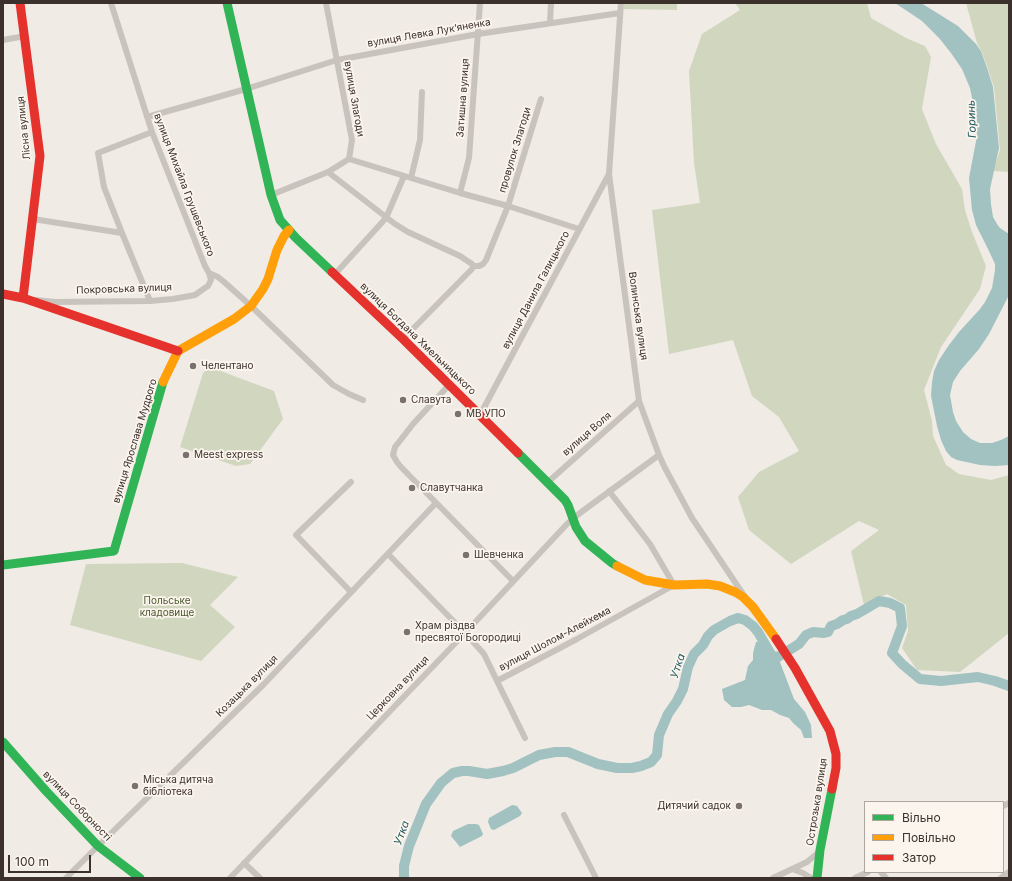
<!DOCTYPE html>
<meta charset="utf-8">
<style>
body{margin:0}
#map{position:relative;width:1012px;height:881px;overflow:hidden;background:#f0ebe5;font-family:Inter,sans-serif}
canvas{display:block}
.frame{position:absolute;inset:0;border:4px solid #3b302b;pointer-events:none}
.legend{position:absolute;left:864px;top:801px;width:140px;height:72px;box-sizing:border-box;background:#fbf5ee;border:1px solid #aea6a0;margin:0;padding:5px 7px;list-style:none;font-size:12px;color:#3b302b}
.legend li{display:flex;align-items:center;gap:8px;height:20px}
.legend b{width:20px;border:1px solid #aea6a0}
.scale{position:absolute;left:8px;top:855px;width:83px;height:18px;box-sizing:border-box;border:2px solid #3b302b;border-top:0;padding-left:5px;font-size:12px;line-height:14px;white-space:nowrap;color:#3b302b;-webkit-text-stroke:3px #fbf5ee;paint-order:stroke}
</style>
<div id="map">
<canvas width="1012" height="881"></canvas>
<div class="frame"></div>
<ul class="legend">
<li><b style="height:5px;background:#30b455"></b>Вільно</li>
<li><b style="height:5px;background:#ff9f0a"></b>Повільно</li>
<li><b style="height:5px;background:#e5322d"></b>Затор</li>
</ul>
<div class="scale">100 m</div>
</div>
<script>
const c = document.querySelector('canvas').getContext('2d');
c.lineJoin = 'round';
function paint(path, color) { c.fillStyle = color; c.fill(path, 'evenodd'); }
const shape = rows => new Path2D(rows.map(r => 'M' + r).join(''));
function strokePath(path, color, width, dash) { c.strokeStyle = color; c.lineWidth = width; c.lineCap = dash ? 'butt' : 'round'; c.setLineDash(dash || []); c.stroke(path); }
function write(font, color, halo, rows, align = 'center') {
  c.font = font + ' Inter,sans-serif'; c.lineWidth = 3.5; c.setLineDash([]); c.textBaseline = 'middle'; c.strokeStyle = halo; c.fillStyle = color; for (const [text, x, y, turn = 0] of rows) {
    c.save(); c.translate(x, y); c.rotate((+turn || 0) * Math.PI / 180); c.textAlign = isNaN(turn) ? turn : align; if (halo) c.strokeText(text, 0, 0); c.fillText(text, 0, 0); c.restore();
  }
}
const green = shape([
 [624,3,677,3,677,10,624,9],
 [735,3,867,3,871,18,906,38,925,46,931,57,922,109,936,144,962,189,965,210,972,232,986,266,980,289,941,347,924,390,932,421,933,436,946,465,959,474,991,480,1009,475,1009,633,960,672,917,670,902,648,908,631,906,605,887,594,864,605,851,551,879,530,859,521,791,564,749,530,738,497,759,472,799,451,779,417,752,396,733,340,669,354,652,210,700,203,694,163,689,71,702,34,740,10],
 [966,3,1009,3,1009,172,993,171,1000,150,994,87,982,52,977,43],
 [210,367,274,391,283,419,250,464,236,466,180,447,203,373],
 [182,563,238,577,210,605,235,627,201,661,70,625,86,564]
]);
const water = shape([
 [895,3,921,3,958,26,976,44,981,51,987,68,993,87,999,148,990,189,991,204,993,217,997,224,1000,228,1009,234,1009,295,989,334,979,349,960,371,953,382,950,395,953,412,956,421,963,432,971,439,980,443,992,443,1001,440,1009,436,1009,465,995,466,980,465,957,460,951,457,946,451,941,440,937,426,931,396,932,382,934,371,939,360,949,345,959,332,980,309,985,302,992,288,995,270,995,264,989,251,976,225,972,210,969,178,977,136,977,123,970,88,962,69,951,53,939,38,922,21],
 [767,640,778,657,794,699,805,712,811,725,812,738,804,738,801,730,793,723,789,718,780,715,771,710,762,710,749,705,741,707,732,707,724,700,722,689,745,680,748,666,753,660,753,653,756,642],
 [512,805,517,806,522,813,520,816,494,830,491,829,488,822,489,818],
 [468,824,476,824,479,825,483,834,482,836,460,847,451,836,453,831]
]);
const river = shape([
 [404,878,404,866,409,846,426,804,441,783,453,773,462,771,469,771,487,774,503,771,513,768,539,755,555,752,568,752,598,764,617,768,632,768,641,766,651,762,657,755,659,735,668,714,677,701,683,689,688,667,694,654,703,645,708,636,714,630,730,621,738,618,745,620,753,626,758,632,769,651,772,656,778,657,799,644,806,635,813,632,824,633,828,632,831,626,837,624,843,620,847,619,851,616,857,614,879,601,890,603,900,608,902,626,892,653,902,664,920,679,941,681,978,677,995,681,1009,686]
]);
const street = shape([
 [111,3,152,132,205,266,209,273,218,277,223,281,251,306,333,385,349,394,363,400],
 [326,3,352,140,349,159,460,193,508,206,579,229],
 [621,3,609,174,639,401,659,455,665,468,692,518,745,597],
 [550,23,551,3],
 [3,40,25,36],
 [147,117,246,89,337,60,478,34,620,13],
 [328,172,395,224,408,232,460,256,472,264,473,266,472,269,403,339],
 [411,178,420,140,422,92],
 [460,193,469,158,480,3],
 [271,195,328,172,349,159],
 [33,219,122,233],
 [473,266,479,266,483,264,486,260,508,206,541,99],
 [335,274,386,218,404,176],
 [36,300,55,302,150,301,173,299,195,295,202,290,208,286,211,280,209,273],
 [150,301,122,233,104,187,98,153,152,132],
 [449,385,413,424,399,442,395,447,393,455,397,462,401,467,513,581],
 [480,415,609,174],
 [351,482,296,535,351,592],
 [548,482,639,401],
 [388,554,465,633,484,654,497,681,577,639,674,585,650,544,609,491],
 [497,681,525,738],
 [1003,806,1009,803],
 [564,815,596,878],
 [244,863,260,878],
 [792,869,803,873,811,878],
 [881,872,886,878],
 [66,878,98,846,264,684,436,503],
 [230,878,465,633,567,524,580,513,659,455],
 [773,878,807,862,819,852],
 [855,878,868,872],
 [1001,878,1009,872]
]);
const fast = shape([
 [227,3,271,195,280,220,296,238,332,272],
 [518,453,565,500,568,505,576,527,585,541,612,563,617,566],
 [3,565,114,551,163,382],
 [3,742,46,791,98,846,140,878],
 [817,878,820,850,832,789]
]);
const slow = shape([
 [163,382,178,351,234,319,251,306,263,289,268,279,277,250,284,236,289,230],
 [617,566,645,580,674,585,707,584,720,586,735,592,743,597,753,607,776,639]
]);
const jam = shape([
 [20,3,40,156,23,298],
 [332,272,403,339,518,453],
 [3,294,23,298,178,351],
 [776,639,795,668,830,731,836,754,836,768,832,789]
]);
const markers = [
 [193,366,4,"#7a716c"],
 [403,400,4,"#7a716c"],
 [458,414,4,"#7a716c"],
 [186,455,4,"#7a716c"],
 [412,488,4,"#7a716c"],
 [466,555,4,"#7a716c"],
 [407,632,4,"#7a716c"],
 [135,786,4,"#7a716c"],
 [739,806,4,"#7a716c"]
];
const streetNames = [
 ["вулиця Левка Лукʼяненка",429,33,-10],
 ["Затишна вулиця",463,98,-86],
 ["вулиця Злагоди",354,99,80],
 ["Лісна вулиця",24,128,-96],
 ["провулок Злагоди",515,150,-73],
 ["вулиця Михайла Грушевського",184,185,69],
 ["Покровська вулиця",124,289,-2],
 ["вулиця Данила Галицького",536,290,-62],
 ["Волинська вулиця",638,316,82],
 ["вулиця Богдана Хмельницького",418,339,44],
 ["вулиця Воля",587,434,-41],
 ["вулиця Ярослава Мудрого",135,441,-73],
 ["вулиця Шолом-Алейхема",555,639,-28],
 ["Козацька вулиця",247,686,-45],
 ["Церковна вулиця",398,688,-46],
 ["Острозька вулиця",817,802,-81],
 ["вулиця Соборності",77,806,46]
];
const poiNames = [
 ["Челентано",201,366],
 ["Славута",411,400],
 ["МВ УПО",466,414],
 ["Meest express",194,455],
 ["Славутчанка",420,488],
 ["Шевченка",474,555],
 ["Храм різдва",415,626],
 ["пресвятої Богородиці",415,638],
 ["Міська дитяча",143,780],
 ["бібліотека",143,792],
 ["Дитячий садок",731,806,"right"]
];
const parkNames = [
 ["Польське",167,601],
 ["кладовище",167,613]
];
const waterNames = [
 ["Горинь",972,119,-92],
 ["Утка",678,666,-72],
 ["Утка",402,833,-70]
];
paint(green, '#d1d6bf');
paint(water, '#a1c2c1');
strokePath(river, '#a1c2c1', 10);
strokePath(street, '#c9c3be', 6);
strokePath(fast, '#30b455', 9);
strokePath(slow, '#ff9f0a', 9);
strokePath(jam, '#e5322d', 9);
for (const [x, y, r, color] of markers) { const dot = new Path2D(); dot.arc(x, y, r, 0, 2 * Math.PI); c.fillStyle = color; c.fill(dot); strokePath(dot, '#fbf5ee', 1.5); }
write('10px', '#3b302b', '#fbf5ee', streetNames);
write('10px', '#3b302b', '#fbf5ee', poiNames, 'left');
write('10px', '#4a5a2e', '#fbf5ee', parkNames);
write('italic 11px', '#1f5a5e', '#fbf5ee', waterNames);
</script>
